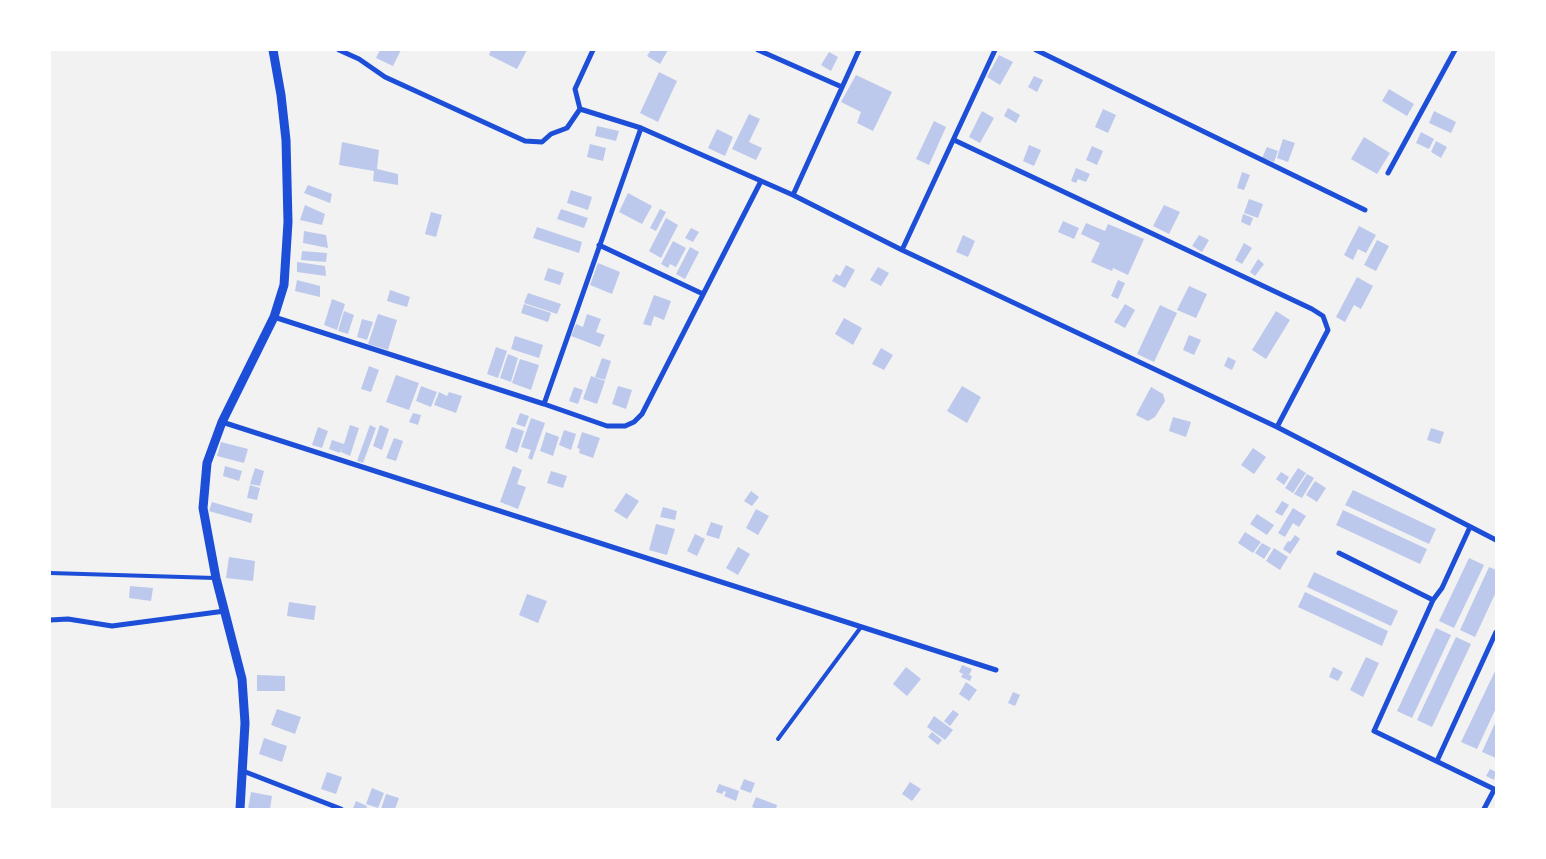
<!DOCTYPE html>
<style>
body{margin:0}
#map{position:relative;width:1546px;height:859px;overflow:hidden;background:#f2f2f2;font-family:"Asap Condensed",sans-serif}
canvas{display:block}
.frame{position:absolute;inset:0;border:51px solid #fff;pointer-events:none}
</style>
<div id="map">
<canvas width="1546" height="859"></canvas>
<div class="frame"></div>
</div>
<script>
const c = document.querySelector('canvas').getContext('2d');
c.lineJoin = 'round';
function paint(path, color) { c.fillStyle = color; c.fill(path, 'evenodd'); }
const shape = rows => new Path2D(rows.map(r => 'M' + r).join(''));
function strokePath(path, color, width, dash) { c.strokeStyle = color; c.lineWidth = width; c.lineCap = dash ? 'butt' : 'round'; c.setLineDash(dash || []); c.stroke(path); }
const building = shape([
 [380,50,401,50,393,66,376,58],
 [491,50,527,50,517,69,489,55],
 [651,50,668,50,660,64,647,56],
 [829,52,838,57,831,71,821,65],
 [999,55,1013,62,1000,85,987,77],
 [659,72,677,81,658,122,640,113],
 [856,75,892,92,873,131,857,123,861,112,841,102],
 [1034,76,1043,80,1037,92,1028,87],
 [1389,89,1414,104,1407,116,1382,101],
 [1008,108,1020,115,1016,123,1004,116],
 [1103,109,1116,115,1108,133,1095,127],
 [982,111,994,118,980,143,969,137],
 [1434,111,1456,122,1451,133,1429,123],
 [749,114,760,119,749,142,762,148,756,160,732,149],
 [934,121,946,127,929,165,916,159],
 [597,126,619,131,616,141,595,136],
 [717,129,733,137,725,156,708,148],
 [1421,132,1434,139,1429,149,1416,143],
 [1364,137,1390,153,1377,174,1351,159],
 [1283,139,1295,143,1288,162,1277,158],
 [1436,141,1447,147,1441,158,1431,152],
 [342,142,379,150,377,169,398,174,398,185,373,181,374,171,339,165],
 [590,144,606,148,603,161,587,157],
 [1029,145,1041,150,1034,166,1023,161],
 [1092,146,1103,151,1097,165,1086,160],
 [1267,147,1278,151,1274,162,1262,158],
 [1076,168,1090,174,1086,182,1078,179,1076,183,1071,181],
 [1242,172,1250,175,1244,190,1237,188],
 [308,185,332,194,330,203,304,193],
 [571,190,592,197,588,210,567,203],
 [628,193,652,206,642,224,619,212],
 [1249,199,1263,204,1258,218,1244,213],
 [305,205,325,214,322,225,300,220],
 [1164,205,1180,212,1169,234,1153,226],
 [561,209,588,218,584,228,557,219],
 [660,209,666,212,656,231,650,228],
 [431,212,442,215,436,237,425,234],
 [1243,214,1253,218,1250,226,1241,222],
 [666,218,678,225,661,258,649,251],
 [1063,221,1079,228,1074,239,1058,232],
 [1086,223,1105,231,1108,224,1144,239,1128,275,1113,268,1112,271,1091,262,1100,243,1081,234],
 [1359,226,1376,235,1366,253,1358,249,1353,260,1344,255],
 [537,227,582,242,579,253,533,238],
 [691,228,699,232,693,242,685,238],
 [304,231,326,235,328,248,303,243],
 [963,235,975,241,968,257,956,252],
 [1199,235,1209,240,1202,252,1192,246],
 [1377,240,1389,246,1376,271,1364,265],
 [673,241,686,248,676,267,670,264,668,268,661,264],
 [1244,243,1252,248,1242,264,1235,260],
 [690,247,699,252,685,279,676,274],
 [302,251,327,253,326,262,301,260],
 [1258,259,1264,264,1255,276,1250,272],
 [297,262,325,266,326,276,297,272],
 [598,263,620,272,612,294,590,285],
 [846,265,855,270,845,288,832,281,836,274,840,276],
 [878,267,889,273,881,286,870,280],
 [548,268,564,273,560,285,544,280],
 [1357,277,1373,286,1361,309,1354,305,1345,322,1336,317],
 [297,280,320,286,320,297,295,291],
 [1118,280,1125,283,1118,299,1111,296],
 [1189,286,1207,294,1196,318,1177,310],
 [390,290,410,297,407,307,387,301],
 [528,293,561,304,557,314,524,303],
 [654,295,671,301,664,320,654,316,651,326,643,324],
 [332,299,345,304,337,330,324,325],
 [524,304,551,313,548,322,521,313],
 [1125,304,1135,310,1125,328,1114,322],
 [1160,305,1177,313,1154,362,1137,354],
 [344,311,354,315,348,334,338,331],
 [1276,311,1290,320,1266,359,1252,350],
 [378,314,397,320,388,350,368,344],
 [587,314,601,319,596,332,605,335,600,347,571,336,576,324,583,327],
 [844,318,862,328,853,345,835,334],
 [362,319,373,322,367,340,357,337],
 [1189,335,1201,340,1194,355,1183,350],
 [515,336,543,345,539,358,511,349],
 [496,347,507,351,498,378,487,374],
 [881,348,893,355,884,370,872,364],
 [508,354,518,358,511,382,500,378],
 [1228,357,1236,361,1232,370,1224,366],
 [602,358,611,361,605,380,595,377],
 [520,359,539,365,531,390,512,383],
 [369,366,379,370,371,392,361,389],
 [396,375,419,383,409,410,386,402],
 [591,376,605,381,597,404,583,399],
 [421,386,437,392,431,407,416,401],
 [618,386,632,390,626,409,612,404],
 [962,386,981,397,967,423,947,411],
 [574,387,583,390,578,404,569,401],
 [1151,387,1163,394,1165,401,1155,417,1148,421,1136,415],
 [439,392,447,396,449,392,462,396,456,413,434,405],
 [413,413,421,415,418,425,409,422],
 [520,413,529,416,525,427,516,424],
 [1173,417,1191,422,1186,437,1169,431],
 [531,418,545,423,532,460,528,458,531,450,521,447],
 [350,425,359,428,350,456,341,452,342,447,340,453,329,449,332,440,344,444],
 [370,425,376,428,363,463,357,461],
 [380,425,389,429,382,450,373,446],
 [318,427,328,431,322,448,312,445],
 [512,427,524,431,517,453,505,448],
 [1431,428,1444,432,1440,444,1427,440],
 [564,430,576,434,571,450,559,445],
 [546,432,559,437,553,456,540,451],
 [582,432,600,438,593,458,579,453,580,449,577,448],
 [394,438,403,441,396,461,386,458],
 [221,442,248,449,244,463,217,456],
 [1253,448,1266,457,1254,474,1241,465],
 [225,466,242,471,239,481,223,476],
 [513,466,522,470,517,484,526,487,518,509,500,502],
 [255,468,264,471,260,486,250,484],
 [1298,468,1306,473,1293,493,1285,488],
 [551,471,567,476,563,488,547,483],
 [1281,472,1289,477,1284,485,1276,479],
 [1307,474,1314,478,1302,498,1294,494],
 [1315,481,1326,488,1317,502,1306,495],
 [250,485,260,488,257,500,247,498],
 [1353,490,1436,529,1429,544,1345,505],
 [751,491,759,497,752,506,744,501],
 [626,493,639,501,627,519,614,511],
 [1282,501,1289,505,1282,516,1275,512],
 [212,502,253,514,251,523,209,511],
 [663,507,677,511,675,520,660,517],
 [1293,508,1306,516,1299,527,1293,523,1285,537,1278,533],
 [756,509,769,516,758,535,746,528],
 [1343,510,1427,549,1420,564,1336,525],
 [1257,514,1274,525,1267,535,1250,524],
 [711,522,723,526,719,539,706,535],
 [656,524,675,529,667,555,649,550],
 [1245,532,1261,542,1253,553,1238,543],
 [695,534,705,539,697,556,687,551],
 [1295,535,1300,539,1290,554,1283,549,1288,541,1290,542],
 [1262,543,1271,548,1264,559,1255,553],
 [738,547,750,554,738,575,726,568],
 [1274,548,1288,557,1280,570,1266,561],
 [229,557,255,561,253,581,226,578],
 [1469,558,1484,565,1454,628,1439,621],
 [1489,567,1496,570,1496,592,1475,637,1460,630],
 [1314,572,1398,611,1391,626,1307,587],
 [130,586,153,588,151,601,129,598],
 [1305,592,1388,631,1382,646,1298,607],
 [527,594,547,601,538,623,519,615],
 [289,602,316,606,314,620,287,616],
 [1436,628,1451,635,1412,718,1397,711],
 [1456,637,1471,644,1432,727,1417,720],
 [1366,657,1379,663,1363,697,1350,690],
 [962,665,972,669,969,675,972,676,970,681,961,677,963,674,959,672],
 [906,667,921,679,907,696,893,684],
 [1333,667,1343,672,1338,681,1329,677],
 [1496,669,1496,708,1477,749,1461,742],
 [257,675,285,676,285,691,257,691],
 [966,682,977,690,969,701,959,694],
 [1013,692,1020,695,1015,706,1008,703],
 [277,709,301,717,295,734,271,725],
 [953,710,959,714,950,726,944,721],
 [934,716,953,730,945,740,927,727],
 [1496,721,1496,758,1482,752],
 [932,732,942,740,938,745,928,737],
 [264,738,287,746,282,762,259,754],
 [1490,769,1496,772,1494,780,1486,776],
 [327,772,342,777,336,794,321,789],
 [744,779,755,783,751,793,740,789],
 [910,782,921,789,912,801,902,794],
 [719,784,739,791,736,801,724,796,726,792,724,791,722,794,716,792],
 [372,788,384,793,378,808,366,804],
 [251,792,272,796,270,809,248,809],
 [386,794,399,798,395,809,381,809],
 [756,797,777,805,776,809,757,809,752,807],
 [356,801,367,806,366,809,353,808]
]);
const service = shape([
 [50,573,215,578],
 [778,739,861,627]
]);
const minor = shape([
 [339,50,359,59,385,77,525,141,542,142,551,134,567,128,580,109,641,128,793,195,902,250,1277,427,1496,540],
 [758,50,842,87],
 [1036,50,1365,210],
 [580,109,575,89,593,50],
 [954,140,1312,309,1323,316,1328,330,1277,427],
 [1388,173,1455,50],
 [793,195,859,50],
 [599,245,703,294],
 [902,250,995,50],
 [274,317,544,404,607,426,625,426,634,422,642,414,761,181],
 [544,404,641,128],
 [222,422,996,670],
 [1470,527,1442,588,1433,600,1374,731,1496,790],
 [1339,553,1433,600],
 [50,620,68,619,112,626,225,611],
 [1437,761,1496,632],
 [243,771,341,809],
 [1484,809,1494,790]
]);
const tertiary = shape([
 [240,809,245,723,242,679,216,578,203,508,207,463,222,422,274,317,284,285,288,222,286,140,281,95,273,50]
]);
paint(building, '#bdc9ec');
strokePath(service, '#1d4ed8', 4);
strokePath(minor, '#1d4ed8', 5);
strokePath(tertiary, '#1d4ed8', 9);
</script>
